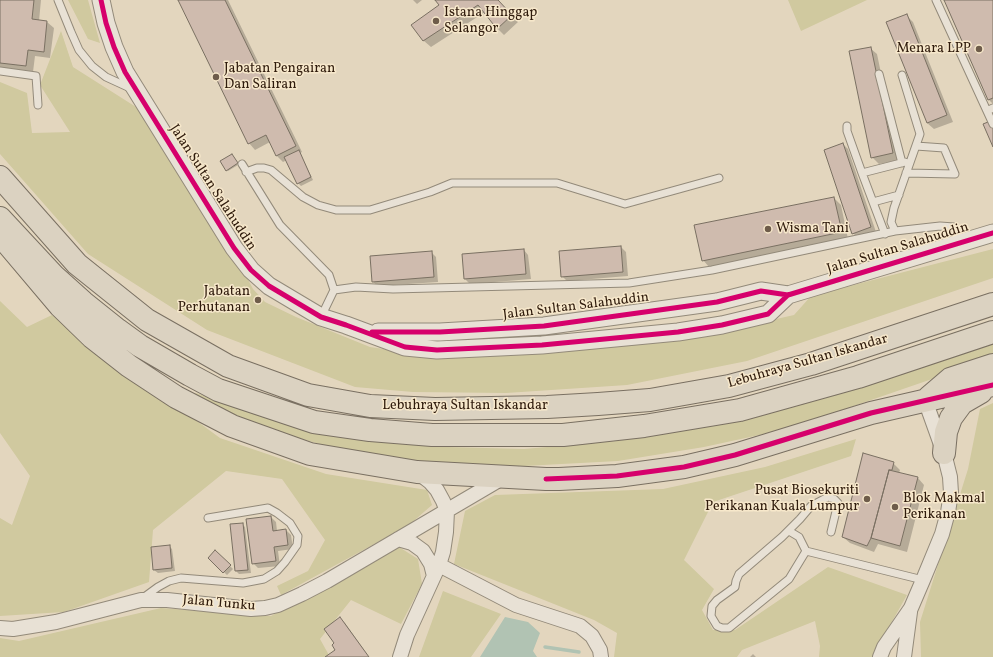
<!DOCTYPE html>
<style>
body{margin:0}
canvas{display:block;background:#e3d6be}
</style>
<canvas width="993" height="657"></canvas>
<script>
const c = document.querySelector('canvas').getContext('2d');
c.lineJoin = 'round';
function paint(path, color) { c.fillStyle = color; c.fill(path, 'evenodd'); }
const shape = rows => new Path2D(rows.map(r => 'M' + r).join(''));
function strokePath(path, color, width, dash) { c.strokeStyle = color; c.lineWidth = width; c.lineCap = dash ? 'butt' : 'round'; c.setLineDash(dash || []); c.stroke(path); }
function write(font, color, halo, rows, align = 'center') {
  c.font = font + ' Vollkorn,serif'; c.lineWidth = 3; c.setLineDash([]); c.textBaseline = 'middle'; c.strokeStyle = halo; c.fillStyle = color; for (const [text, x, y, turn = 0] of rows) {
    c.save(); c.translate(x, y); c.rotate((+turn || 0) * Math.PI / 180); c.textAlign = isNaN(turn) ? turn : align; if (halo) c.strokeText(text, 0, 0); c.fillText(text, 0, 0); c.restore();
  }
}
const green = shape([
 [68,0,88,0,100,43,88,39],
 [788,0,867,0,801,31],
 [61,31,73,67,136,107,244,272,253,289,265,302,296,317,370,347,445,358,524,355,723,331,794,315,811,296,993,249,993,278,747,361,627,385,506,393,413,392,355,387,207,330,88,254,0,154,0,82,27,93,32,133,70,132,40,85],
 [0,301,27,327,52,315,220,438,326,474,427,490,432,505,409,525,281,595,277,586,308,571,325,540,282,479,226,471,153,530,149,582,64,612,0,616,0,518,12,525,30,476,0,433],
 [993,340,993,358,787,429,704,447,618,461,524,466,444,467,352,453,302,439,245,422,194,394,196,393,304,431,353,439,447,447,524,449,617,441,702,426],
 [993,403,993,657,921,657,920,622,968,469,980,409],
 [856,439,851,456,713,502,684,560,714,589,702,610,713,630,735,630,828,567,907,595,872,657,819,657,820,646,815,621,742,650,737,657,614,657,617,633,594,620,454,564,465,511,495,495,663,489,765,467],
 [399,547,418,559,422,584,401,624,351,600,320,639,330,657,0,657,0,638,19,641,161,608,271,616],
 [443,591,501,614,471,657,419,657]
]);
const water = shape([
 [505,617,528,622,540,633,533,651,537,657,480,657]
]);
const shadow = shape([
 [0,0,41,0,39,21,47,22,54,28,50,58,35,56,33,72,0,68],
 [179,0,228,0,302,152,300,153,313,180,301,186,298,183,287,160,283,162,276,155,270,142,255,150,249,143],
 [413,0,422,0,417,4],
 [437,0,498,0,518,22,504,35,497,28,485,12,431,47,424,41,413,25,440,5],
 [945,0,993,0,993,104,989,100],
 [906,15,913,22,953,122,934,129,927,123],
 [870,48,877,54,899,160,879,164,872,157],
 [843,144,848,149,876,232,858,238,853,233],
 [233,156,238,165,228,171,227,170],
 [834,198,841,205,848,239,709,267,703,260],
 [621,247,626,252,628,276,567,281,562,276],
 [524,250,528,255,531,279,470,284,465,279,463,255],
 [432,253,436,257,438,282,378,286,373,282],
 [893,463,900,470,899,473,918,478,924,485,907,552,878,544,874,552,850,543,843,537],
 [271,517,276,522,277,531,286,530,291,535,293,549,278,551,280,566,258,568,253,563],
 [242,524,245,527,251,573,239,574,236,571],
 [169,546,172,549,175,571,158,573,154,570],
 [215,551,233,569,227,575,209,558],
 [340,618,345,623,369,657,327,657,337,650,336,644],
 [753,654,756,657,750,657]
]);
const stream = shape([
 [545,647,579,652]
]);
const building = shape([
 [0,0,34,0,32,19,47,21,44,52,28,50,26,66,0,63,0,0],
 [178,0,225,0,296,146,276,156,266,135,248,144,178,0],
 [435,0,498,0,512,15,497,29,478,5,423,41,411,25,439,5,435,0],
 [944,0,993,0,993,98,988,100,944,0],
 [907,14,947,115,927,123,886,22,907,14],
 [871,47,893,153,871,158,849,51,871,47],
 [993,120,993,147,983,124,993,120],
 [843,143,871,227,852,234,824,150,843,143],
 [299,150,311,177,297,184,284,157,299,150],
 [232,154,238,163,226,171,220,161,232,154],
 [834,197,842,232,702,261,694,225,834,197],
 [621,246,623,272,561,277,559,251,621,246],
 [524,249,526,274,464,279,462,254,524,249],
 [432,251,434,277,372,282,370,256,432,251],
 [863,453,894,462,892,470,889,470,871,538,867,546,842,537,863,453],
 [889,470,918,477,900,546,871,538,889,470],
 [271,516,273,531,286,529,288,545,274,547,276,561,252,564,246,519,271,516],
 [243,523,248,570,235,571,230,524,243,523],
 [170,545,172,568,153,570,151,547,170,545],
 [215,550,231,565,223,573,208,558,215,550],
 [340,617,369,657,325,657,335,650,332,645,334,643,324,629,340,617]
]);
const service = shape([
 [58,0,71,32,79,50,92,66,106,77,130,88],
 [936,0,987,111,993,108],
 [0,71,36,76,38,105],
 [879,74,902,163],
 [987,111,993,124],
 [847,126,847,131,862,173,885,234],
 [242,164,280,225,329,275,334,290,321,317],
 [246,172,257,168,264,168,271,170,303,197,318,205,336,210,370,210,430,192,452,183,557,183,625,204,719,178],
 [862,173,905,162],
 [906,173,955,174,944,148,916,146],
 [873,202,899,195],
 [895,231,891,222,894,208,920,134,902,75],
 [334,290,356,287,393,289,629,283,712,270,895,231,940,226,954,227,960,243],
 [789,531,799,537,806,551],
 [806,551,789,579,729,628,722,628,717,626,711,616,712,606,717,600,735,587,736,581,739,574,782,537,800,519,811,506,828,497,834,499,838,503,831,532],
 [806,551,923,580],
 [143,598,158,587,169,581,181,578,243,583,264,579,277,571,285,562,297,545,298,536,290,523,277,513,268,508,208,518]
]);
const minor = shape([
 [398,539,412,543,423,551,431,564,434,576],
 [439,565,516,605,580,626,592,636,600,650,601,657],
 [0,628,13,629,56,622,141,600,167,600,251,609,265,608,278,605,302,594,327,581,504,477],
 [400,657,407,635,439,565,443,552,446,532,447,511,443,501,437,490,430,482,417,472],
 [880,657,884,647,911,608,923,580,942,534,948,512,951,493,950,477,944,453,925,400],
 [904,657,910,612]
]);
const tertiary = shape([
 [101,0,106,23,114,47,125,72,234,248,251,270,269,286,321,317,346,325,405,347,437,350,542,345,678,332,722,325,768,314,788,295],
 [378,332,440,332,544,326,717,302,761,291,788,295,993,233]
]);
const primary = shape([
 [0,177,77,264,147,320,228,366,308,395,370,406,435,409,547,407,598,404,650,400,729,386,811,364,993,304],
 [0,218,54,276,83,302,118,330,140,346,190,375,218,390,314,422,370,430,432,435,563,435,644,426,740,410,858,377,993,332],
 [0,235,60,306,92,337,129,366,176,397,232,426,310,454,417,472,546,479,559,479,617,476,684,467,735,455,871,413,993,385],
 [929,397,950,379,993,365],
 [944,453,946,432,951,418,962,403,981,392]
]);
const cycleway = shape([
 [101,0,106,23,114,47,125,72,234,248,251,270,269,286,321,317,346,325,405,347,437,350,542,345,678,332,722,325,768,314,788,295],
 [372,332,440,332,544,326,717,302,761,291,788,295,993,233],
 [546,479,617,476,684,467,735,455,871,413,993,385]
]);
const markers = [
 [436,21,4,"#6e5c4a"],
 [979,49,4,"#6e5c4a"],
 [216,77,4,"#6e5c4a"],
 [768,229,4,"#6e5c4a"],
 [258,300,4,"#6e5c4a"],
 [867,499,4,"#6e5c4a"],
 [895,507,4,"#6e5c4a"]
];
const poiNames = [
 ["Istana Hinggap",444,13],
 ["Selangor",444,29],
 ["Menara LPP",971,49,"right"],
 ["Jabatan Pengairan",224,69],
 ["Dan Saliran",224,85],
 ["Wisma Tani",776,229],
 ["Jabatan",250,292,"right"],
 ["Perhutanan",250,308,"right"],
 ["Pusat Biosekuriti",859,491,"right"],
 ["Perikanan Kuala Lumpur",859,507,"right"],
 ["Blok Makmal",903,499],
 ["Perikanan",903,515]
];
const streetNames = [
 ["Jalan Sultan Salahuddin",212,188,57],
 ["Jalan Sultan Salahuddin",898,249,-17],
 ["Jalan Sultan Salahuddin",576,307,-7],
 ["Lebuhraya Sultan Iskandar",808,362,-16],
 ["Lebuhraya Sultan Iskandar",465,406],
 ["Jalan Tunku",219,604,5]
];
paint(green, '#d0c99f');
paint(water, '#b1c3b3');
paint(shadow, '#0003');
strokePath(stream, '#b1c3b3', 3.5);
paint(building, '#cfbbae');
strokePath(building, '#7a7062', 1);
strokePath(service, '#938a7a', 9);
strokePath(minor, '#938a7a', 16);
strokePath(tertiary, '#938a7a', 19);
strokePath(primary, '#7a7062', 24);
strokePath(service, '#e8e1d5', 7);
strokePath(minor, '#e8e1d5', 14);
strokePath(tertiary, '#e8e1d5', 17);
strokePath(primary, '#dbd2c1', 22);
strokePath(cycleway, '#d6006c', 5);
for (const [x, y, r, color] of markers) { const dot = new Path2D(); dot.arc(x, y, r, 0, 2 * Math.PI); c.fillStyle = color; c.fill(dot); strokePath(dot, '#f7e8cb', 1.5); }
write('14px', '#2f1b0c', '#f7e8cb', poiNames, 'left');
write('14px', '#2f1b0c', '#f7e8cb', streetNames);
</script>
